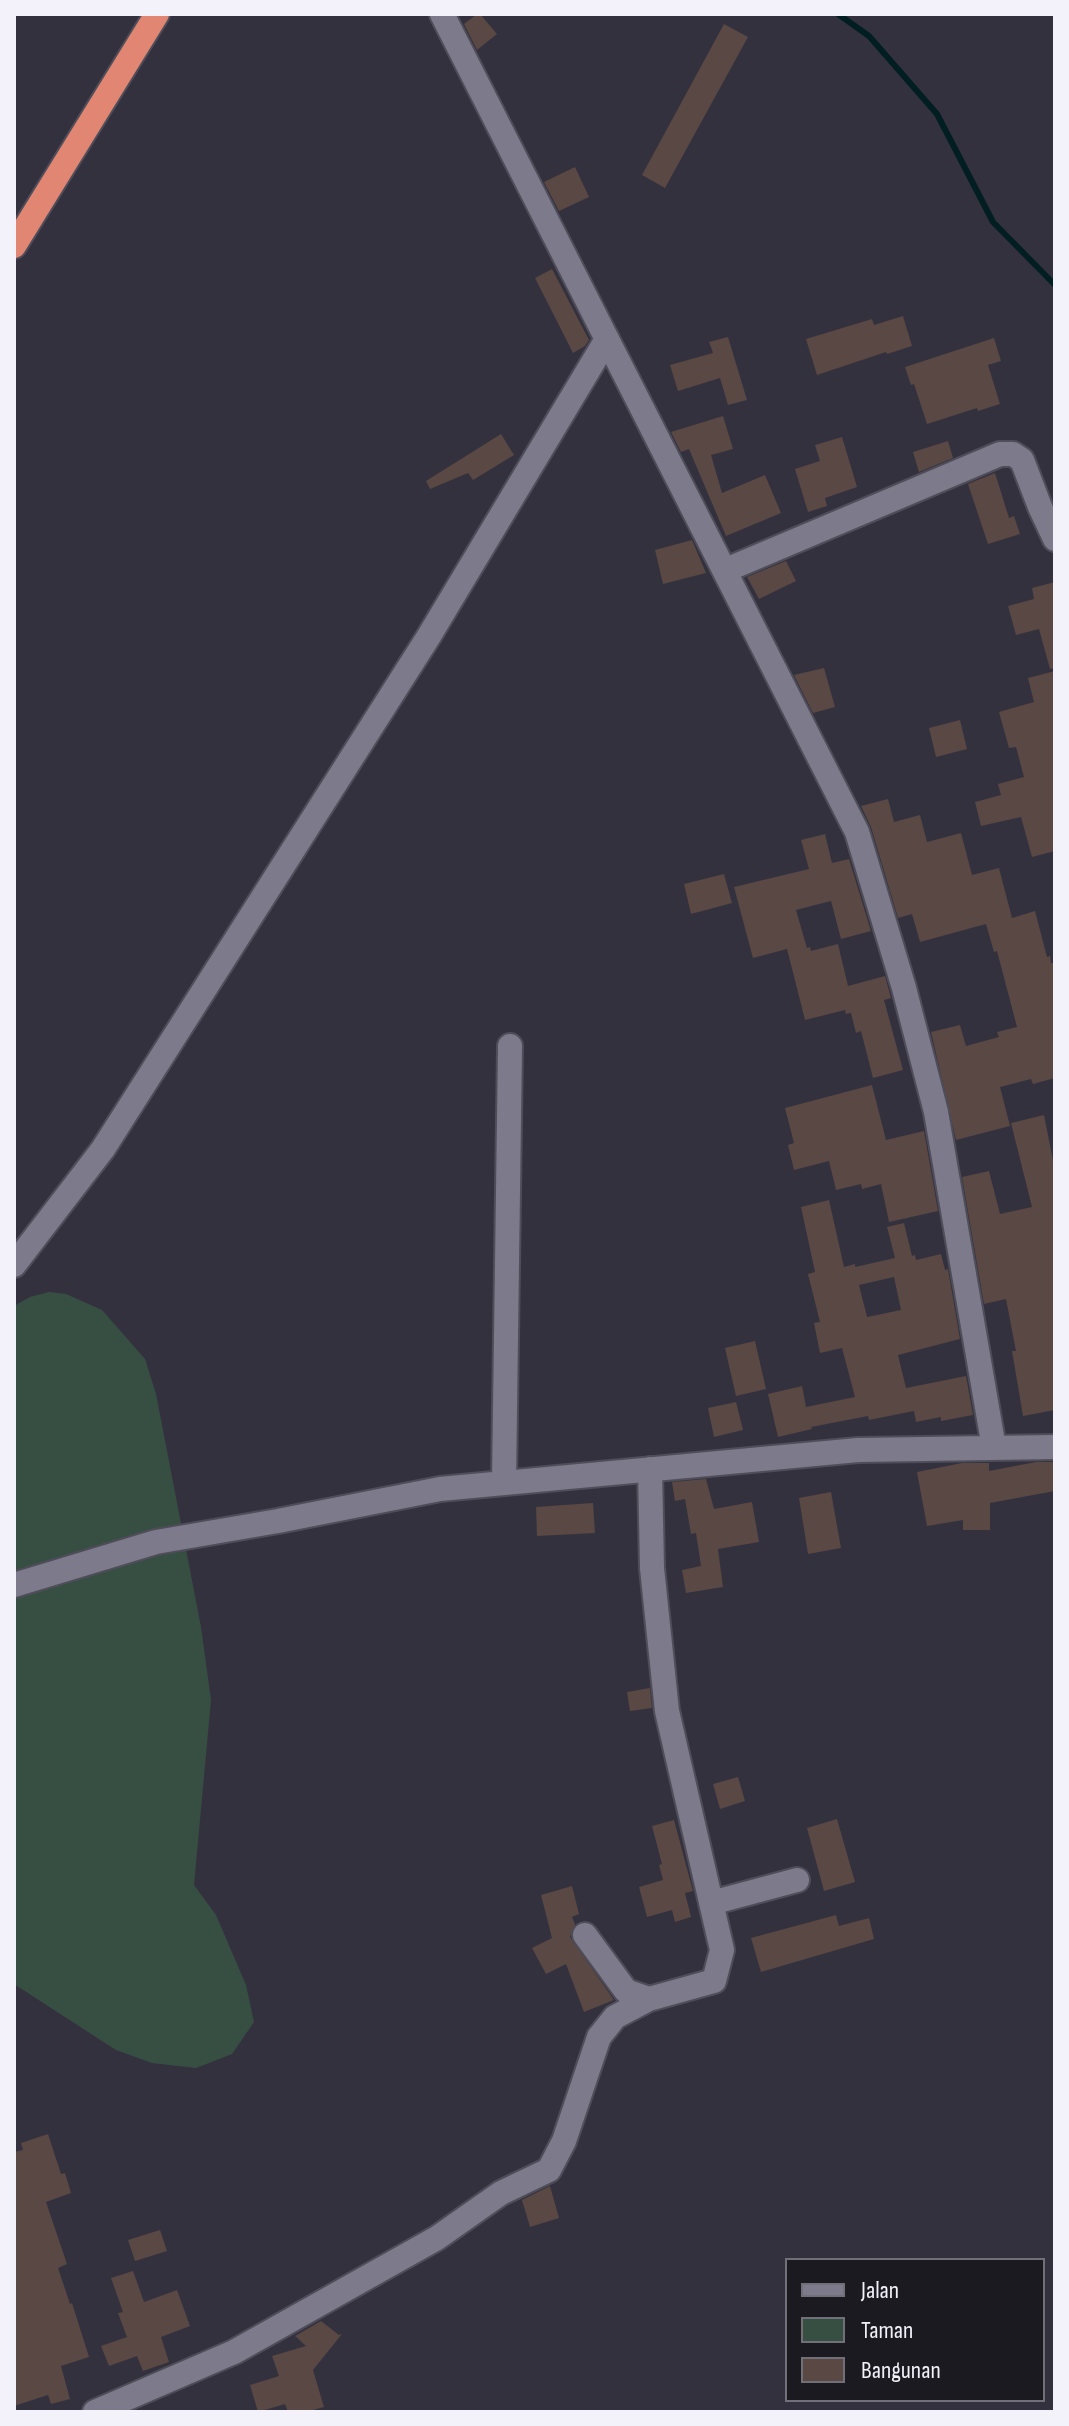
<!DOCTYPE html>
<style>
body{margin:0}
#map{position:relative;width:1069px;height:2426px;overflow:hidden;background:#34313f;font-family:"Sofia Sans Condensed",sans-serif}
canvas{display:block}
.frame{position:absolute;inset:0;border:16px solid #f3f2fb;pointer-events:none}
.legend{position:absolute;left:785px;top:2258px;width:260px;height:144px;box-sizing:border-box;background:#1b1a20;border:2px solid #717078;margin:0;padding:10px 14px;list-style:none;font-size:24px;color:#f3f2fb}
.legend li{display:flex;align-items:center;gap:16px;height:40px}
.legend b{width:40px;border:2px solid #717078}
</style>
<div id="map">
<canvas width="1069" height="2426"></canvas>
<div class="frame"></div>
<ul class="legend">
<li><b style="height:10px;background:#7d7a8b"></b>Jalan</li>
<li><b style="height:22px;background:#374f43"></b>Taman</li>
<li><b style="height:22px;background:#594843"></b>Bangunan</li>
</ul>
</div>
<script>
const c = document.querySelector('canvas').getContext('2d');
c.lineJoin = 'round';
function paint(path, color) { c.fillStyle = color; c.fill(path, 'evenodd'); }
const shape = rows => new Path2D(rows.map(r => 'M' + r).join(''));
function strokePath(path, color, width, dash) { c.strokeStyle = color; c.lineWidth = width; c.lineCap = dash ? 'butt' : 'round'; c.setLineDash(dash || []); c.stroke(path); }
const green = shape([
 [49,1292,66,1294,102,1310,145,1359,156,1394,201,1627,211,1700,194,1885,216,1915,246,1985,254,2022,232,2054,196,2068,152,2063,116,2050,14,1984,14,1306,30,1297]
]);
const stream = shape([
 [838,14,869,36,937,114,993,222,1055,285]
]);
const building = shape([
 [477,14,480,14,497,34,477,50,464,24],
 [724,24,748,37,665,188,642,175],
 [575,167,589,197,559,211,544,182],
 [552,269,589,340,585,346,573,353,535,278],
 [903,316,912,346,887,354,886,352,817,375,806,339,872,319,874,325],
 [728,337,747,400,728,405,720,378,678,391,670,365,713,353,709,342],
 [994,338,1001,361,988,365,1000,404,978,411,977,408,927,424,914,384,911,385,905,367],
 [723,416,733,449,711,455,722,493,765,475,781,513,726,536,689,449,681,452,671,432],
 [501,434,514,455,473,480,468,473,430,489,426,481],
 [842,437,857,487,825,498,827,506,808,512,795,469,820,461,815,445],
 [948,441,953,458,919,472,913,452],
 [995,473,1009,518,1014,516,1020,534,988,544,968,484],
 [692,540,706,573,663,584,655,550],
 [786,561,796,581,759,599,747,577],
 [1055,582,1055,668,1050,669,1039,629,1016,635,1008,606,1034,599,1032,588],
 [824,668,835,707,813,713,794,675],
 [1055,671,1055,851,1032,857,1021,817,981,826,975,802,1001,795,998,784,1024,777,1016,747,1009,748,999,712,1034,702,1028,678],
 [960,720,967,749,936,757,929,728],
 [888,799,894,822,920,815,927,842,961,833,972,875,999,868,1012,918,1035,911,1047,957,1050,956,1051,963,1055,963,1055,1078,1033,1084,1031,1079,1000,1087,1010,1126,956,1140,931,1032,960,1025,966,1046,999,1037,997,1032,1017,1027,997,951,994,952,986,924,920,942,912,914,898,918,871,827,861,806],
 [825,834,832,863,849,859,871,931,841,939,831,901,796,910,807,948,810,947,811,951,838,944,848,986,885,976,891,998,884,1000,903,1070,873,1078,861,1031,856,1033,851,1013,846,1014,845,1010,805,1020,787,949,753,958,734,887,809,869,801,840],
 [724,874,732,903,691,914,684,884],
 [872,1085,886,1140,924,1131,938,1211,889,1222,881,1184,862,1189,861,1184,836,1190,829,1161,794,1170,788,1145,794,1143,785,1108],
 [1044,1115,1055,1171,1055,1410,1023,1416,1012,1351,1016,1351,1006,1299,984,1304,962,1177,989,1171,1000,1214,1032,1207,1011,1123],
 [829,1200,844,1267,855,1264,855,1267,895,1258,887,1227,904,1223,912,1256,915,1255,916,1260,941,1254,945,1270,948,1269,960,1339,898,1355,906,1388,966,1376,973,1415,941,1421,941,1417,916,1422,914,1411,869,1420,868,1416,811,1427,812,1429,778,1437,768,1394,802,1386,806,1407,855,1397,842,1348,820,1353,814,1323,820,1322,808,1274,815,1272,801,1207],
 [894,1277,901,1310,867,1317,859,1285],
 [755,1341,766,1389,736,1396,725,1348],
 [736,1402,743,1430,714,1437,708,1408],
 [1036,1462,1055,1462,1055,1491,990,1503,990,1530,963,1530,963,1520,927,1526,917,1472,962,1463,989,1463,989,1471],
 [706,1479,714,1509,752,1502,759,1542,718,1549,723,1587,686,1593,682,1570,701,1566,696,1533,691,1534,685,1499,675,1501,672,1482],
 [831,1492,841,1548,808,1554,799,1498],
 [593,1503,595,1533,537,1536,536,1507],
 [650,1688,652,1708,630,1711,627,1692],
 [738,1777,745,1801,720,1809,713,1784],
 [837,1819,855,1882,824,1891,807,1828],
 [674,1820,693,1891,685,1893,691,1917,675,1922,672,1910,647,1917,639,1887,663,1880,659,1865,662,1864,652,1826],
 [572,1886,579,1914,572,1917,575,1924,570,1937,614,2000,584,2012,566,1964,546,1974,532,1948,552,1938,541,1895],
 [836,1915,839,1926,869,1918,874,1939,761,1972,751,1938],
 [48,2134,61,2174,65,2173,71,2193,46,2202,67,2264,58,2268,70,2304,72,2303,89,2357,61,2366,70,2399,51,2404,48,2395,14,2406,14,2152,23,2150,21,2143],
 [550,2186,559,2218,530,2227,522,2200],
 [160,2230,167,2251,135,2261,128,2240],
 [133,2271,144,2302,177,2290,190,2326,161,2337,169,2362,143,2371,137,2356,109,2366,101,2346,127,2337,118,2313,123,2312,111,2278],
 [321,2321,339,2335,342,2334,313,2370,324,2407,306,2412,288,2412,285,2404,258,2412,250,2385,279,2376,272,2356,306,2346,295,2336]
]);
const street = shape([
 [442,14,857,832,904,988,936,1112,994,1448],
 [726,570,1000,454,1013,454,1022,460,1040,507,1055,539],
 [14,1265,103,1149,429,636,607,339],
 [504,1482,510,1046],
 [14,1585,156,1542,278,1521,440,1489,858,1450,1055,1447],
 [711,1903,797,1880],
 [585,1935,626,1991,649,1999,714,1981,722,1950,667,1711,652,1568,650,1469],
 [95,2412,234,2352,437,2238,501,2193,549,2170,564,2141,599,2037,615,2017,649,1999]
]);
const highway = shape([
 [14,246,157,14]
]);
paint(green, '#374f43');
strokePath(stream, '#011e23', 6);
paint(building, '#594843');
strokePath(street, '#4f4d59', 28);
strokePath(highway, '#4f4d59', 28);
strokePath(street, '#7d7a8b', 24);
strokePath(highway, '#e18672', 24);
</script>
